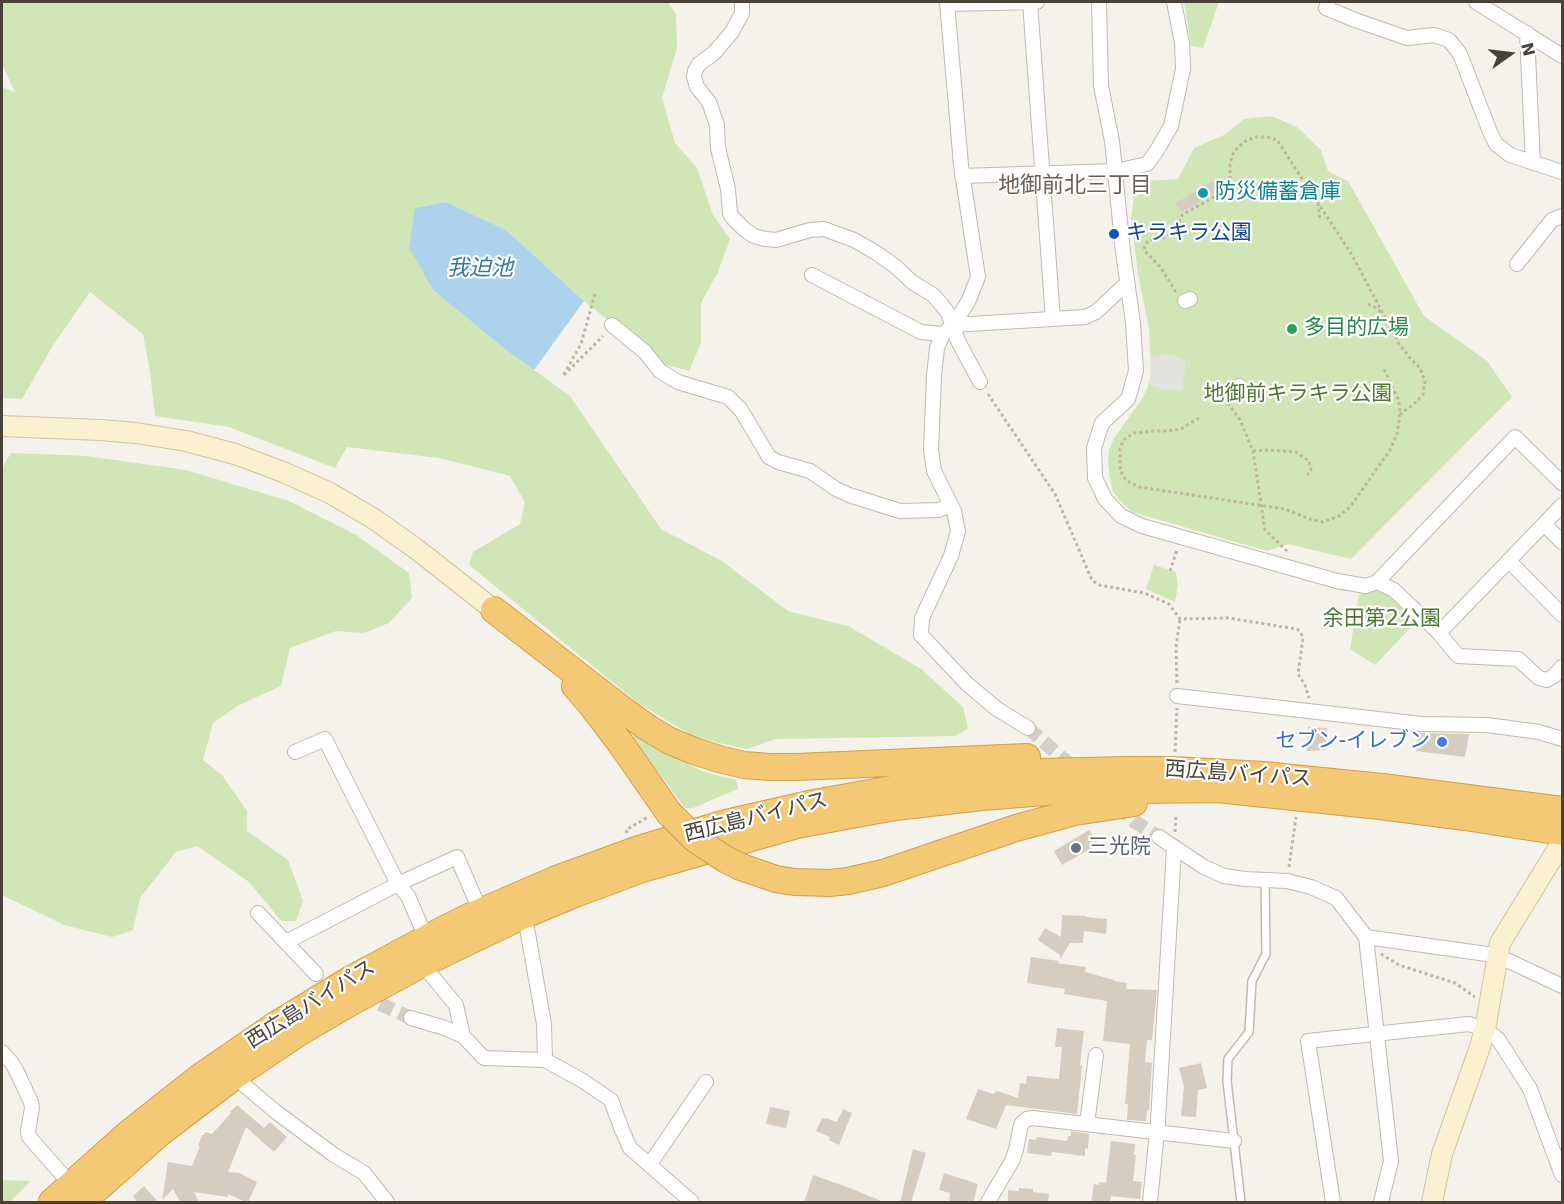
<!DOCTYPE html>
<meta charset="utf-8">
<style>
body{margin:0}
#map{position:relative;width:1564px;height:1204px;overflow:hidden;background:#f5f2eb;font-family:"DejaVu Sans",sans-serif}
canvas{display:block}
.frame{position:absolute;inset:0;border:3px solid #494239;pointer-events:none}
.north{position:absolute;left:1480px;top:24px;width:60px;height:60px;-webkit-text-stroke:4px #fff;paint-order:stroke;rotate:76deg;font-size:16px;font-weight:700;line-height:24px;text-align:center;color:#494239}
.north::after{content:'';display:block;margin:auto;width:21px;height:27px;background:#494239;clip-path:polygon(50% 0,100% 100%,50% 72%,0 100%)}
</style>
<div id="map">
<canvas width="1564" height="1204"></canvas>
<div class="frame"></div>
<div class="north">N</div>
</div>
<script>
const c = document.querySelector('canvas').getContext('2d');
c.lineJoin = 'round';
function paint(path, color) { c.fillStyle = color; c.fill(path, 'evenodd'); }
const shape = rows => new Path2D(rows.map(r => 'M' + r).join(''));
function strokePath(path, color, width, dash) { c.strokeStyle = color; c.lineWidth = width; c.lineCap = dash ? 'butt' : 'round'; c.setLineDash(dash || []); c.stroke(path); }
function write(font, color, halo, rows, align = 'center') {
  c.font = font + ' "DejaVu Sans","Noto Sans JP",sans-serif'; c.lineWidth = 4.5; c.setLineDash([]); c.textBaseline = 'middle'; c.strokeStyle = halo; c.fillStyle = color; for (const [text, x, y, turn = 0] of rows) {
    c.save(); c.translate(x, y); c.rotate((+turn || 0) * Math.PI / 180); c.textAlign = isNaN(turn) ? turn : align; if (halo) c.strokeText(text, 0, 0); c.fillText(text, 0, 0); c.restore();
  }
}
const green = shape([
 [2,2,668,2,676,14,677,48,662,98,675,143,697,168,713,215,730,239,718,272,701,303,701,343,689,371,664,364,584,301,506,230,446,202,415,208,434,291,506,350,570,396,661,529,722,561,788,611,848,626,920,668,963,707,968,729,955,736,776,739,747,749,696,738,638,703,469,565,473,552,520,524,525,502,510,476,439,458,347,447,335,468,229,427,155,416,150,372,143,334,90,292,52,347,22,399,2,398,2,87,15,92,2,64],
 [1184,2,1219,2,1203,48,1191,46],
 [1271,116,1297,127,1321,150,1328,171,1348,181,1424,316,1487,361,1512,397,1351,559,1288,544,1267,551,1132,512,1123,504,1113,492,1110,480,1108,464,1109,450,1114,438,1140,402,1147,389,1151,373,1149,329,1138,274,1131,218,1135,190,1144,181,1178,179,1194,148,1224,135,1244,119],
 [11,453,87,456,186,470,289,501,356,535,409,573,412,598,389,623,364,633,336,631,290,648,281,686,239,705,213,723,203,760,222,775,247,811,247,831,288,860,303,901,296,921,281,921,249,882,197,846,176,852,140,898,133,930,112,937,64,925,2,895,2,468],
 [1154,565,1176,572,1178,586,1175,602,1146,589],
 [1387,588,1419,619,1375,665,1350,649,1359,594,1365,594],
 [638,733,660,749,704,772,736,780,738,789,693,808,685,808,632,738],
 [2,1181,3,1180,30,1181,10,1202,2,1202]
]);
const parking = shape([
 [1164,354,1173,355,1186,361,1182,391,1173,389,1163,390,1149,384,1151,373,1151,359,1152,356]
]);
const water = shape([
 [446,202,506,230,584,301,534,370,506,350,434,291,409,248,415,208]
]);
const building = shape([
 [1219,177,1225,187,1182,212,1176,203],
 [1308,727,1327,728,1326,750,1307,751],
 [1417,733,1469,734,1465,757,1416,751],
 [1089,830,1099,844,1062,865,1054,851],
 [1062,915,1086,916,1086,917,1107,919,1106,934,1084,931,1083,943,1070,943,1060,959,1060,955,1038,940,1045,928,1061,937],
 [1031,957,1059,961,1057,963,1086,967,1085,972,1114,980,1114,981,1127,983,1126,989,1157,990,1152,1040,1147,1040,1145,1062,1152,1063,1149,1110,1147,1110,1146,1121,1127,1120,1128,1104,1125,1104,1130,1044,1103,1041,1107,1001,1064,994,1065,989,1027,983],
 [1057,1028,1084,1031,1080,1065,1082,1066,1077,1114,1006,1105,996,1129,966,1119,978,1089,993,1094,997,1091,1018,1098,1020,1083,1026,1084,1027,1076,1059,1079,1062,1047,1055,1047],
 [1201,1063,1207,1088,1198,1090,1196,1117,1181,1116,1184,1086,1179,1068],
 [237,1105,264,1128,270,1122,287,1137,274,1152,246,1127,228,1172,239,1173,257,1182,248,1203,228,1194,228,1197,194,1192,200,1203,181,1203,173,1189,162,1200,168,1162,192,1166,200,1146,198,1146,202,1135,204,1135,205,1132,212,1134,231,1113,230,1112],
 [770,1107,790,1111,786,1128,766,1124],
 [843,1109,852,1113,839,1145,829,1140,830,1137,816,1131,822,1118,826,1119,826,1118,837,1122],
 [1071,1131,1089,1134,1088,1149,1085,1148,1085,1156,1052,1152,1051,1156,1027,1153,1029,1139,1036,1140,1037,1137,1067,1141,1068,1136,1071,1136],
 [1111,1141,1135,1144,1134,1155,1136,1155,1133,1181,1142,1182,1140,1199,1111,1196,1110,1203,1091,1203,1094,1184,1099,1185,1099,1182,1106,1183],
 [913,1149,926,1153,911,1203,900,1203],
 [944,1173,978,1184,973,1203,949,1203,950,1193,939,1190],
 [813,1175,850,1188,886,1203,804,1203],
 [144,1186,159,1203,138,1203,133,1196],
 [1019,1188,1033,1189,1033,1192,1049,1194,1048,1203,1008,1203,1008,1190,1019,1191]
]);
const streetTunnel = shape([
 [1028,728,1076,770],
 [1118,806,1134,821,1159,837],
 [361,995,411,1018]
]);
const path = shape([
 [1318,203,1320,221],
 [1176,292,1161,268,1144,250,1145,245,1149,240,1166,237,1176,229,1182,215,1230,188,1230,164,1233,154,1238,147,1247,140,1256,137,1267,137,1277,140,1352,255,1399,344,1410,358,1420,368,1425,381,1423,395,1413,405,1400,414],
 [595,294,581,344,563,376,603,336],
 [1368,304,1376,308,1382,313],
 [988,394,1055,494,1092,580,1099,585,1144,593,1169,604,1180,619,1228,618,1297,629,1301,633,1303,638,1298,674,1305,685,1309,698],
 [1228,403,1240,420,1253,451,1265,530,1289,553],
 [1199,418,1181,429,1168,431,1154,431,1134,433,1123,440,1120,449,1120,471,1127,481,1139,487,1285,509,1310,519,1323,522,1339,516,1350,507,1390,450,1397,434,1400,414,1399,401,1383,367],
 [1253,451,1268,450,1296,452,1309,461,1311,470,1307,475],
 [1170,571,1177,550],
 [1177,683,1176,647,1180,619],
 [1175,752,1177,708],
 [1175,832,1176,816],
 [627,833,626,830,648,817],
 [1289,867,1296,817],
 [1381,954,1399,965,1455,983,1475,997]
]);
const lane = shape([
 [1241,1202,1227,1081,1228,1059,1249,1032,1252,981,1266,954,1265,879]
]);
const street = shape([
 [742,2,742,13,732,32,714,53,699,64,695,71,694,77,697,87,709,102,717,125,718,148,728,189,730,213,732,217,744,229,754,236,765,239,776,240,810,230,824,229,854,240,875,252,895,266,912,282,933,295,941,304,948,313,958,341,980,382],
 [947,2,961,165,978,277,968,302,953,325,943,334,937,348,934,376,932,426,931,450,934,471,954,511,958,531,951,556,922,618,921,635,967,684,997,709,1028,728],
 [1030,2,1053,319],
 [1099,2,1101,86,1112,141,1123,252,1133,323,1136,371,1128,399,1102,423,1094,448,1095,478,1105,499,1121,516,1142,526,1337,581,1366,586,1377,582,1394,590,1439,633,1544,524,1562,542],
 [1328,2,1326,8,1355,20,1407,38,1434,35,1449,40,1460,54,1490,132,1496,144,1510,155,1562,172],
 [1476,2,1562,56],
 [947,4,1037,2],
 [1527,33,1533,163],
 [962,176,1115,171,1147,164,1156,152,1171,126,1183,69,1182,43,1174,2],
 [1517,264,1552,220,1562,216],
 [812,275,921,332,943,334],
 [1185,301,1190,299],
 [612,325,645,352,660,371,678,382,728,397,741,410,769,457,778,462,810,471,836,489,849,495,900,511,939,510,950,505],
 [953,325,1085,317,1096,312,1127,283],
 [1231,390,1239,386],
 [1544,524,1562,505],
 [1509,561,1562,615],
 [1377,582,1515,437,1562,483],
 [1439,633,1458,656,1518,659,1539,678,1547,680,1554,676,1562,667],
 [1177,696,1422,724,1487,725,1539,732,1562,739],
 [295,752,325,739,398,884,457,857,476,901],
 [1159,837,1204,867,1224,876,1245,879,1287,881,1311,887,1336,898,1366,937,1494,955,1511,962,1562,986],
 [258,913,316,974],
 [522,916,527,928,544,1024,545,1060],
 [1366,937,1391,1161,1381,1202],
 [286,942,398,884,408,896,426,938],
 [422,964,456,1005,463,1036],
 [411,1018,445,1028,463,1036,484,1058,545,1060,583,1081,611,1100,622,1130,630,1148,692,1202],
 [2,1052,11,1062,16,1070,31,1102,32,1108,28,1131,29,1137,74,1188],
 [236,1075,244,1085,276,1112,334,1155,364,1173,387,1202],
 [1087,1124,1096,1055],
 [650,1164,706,1082],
 [988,1202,1012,1161,1016,1150,1020,1129,1022,1123,1027,1119,1033,1118,1234,1141],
 [1150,1202,1158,1121,1174,849],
 [1333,1202,1308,1041,1469,1024,1485,1029,1498,1039,1530,1089,1562,1175]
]);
const secondary = shape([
 [2,426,100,430,136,433,186,441,235,454,283,472,330,493,374,519,415,548,494,610],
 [1432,1202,1442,1154,1480,1047,1486,1024,1500,943,1562,842]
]);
const highway = shape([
 [494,610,627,713,648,728,670,741,694,751,719,759,744,765,770,767,796,767,1027,757],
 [575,686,593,707,621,744,669,813],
 [741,867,776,879,794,882,830,883,848,881,883,873,1016,828,1075,812,1134,803],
 [52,1202,129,1133,200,1077,274,1026,351,979,431,936,471,916,554,880,639,849,726,823,814,803,903,787,948,781,1037,772,1128,770,1173,770,1263,775,1382,787,1562,810],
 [82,1202,161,1132,236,1075,300,1032,355,1000,422,964,522,916,570,896,642,869,797,825,895,807,982,797,1058,791,1217,789,1380,806,1465,817,1562,832]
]);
const highwayBridge = shape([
 [669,813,695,839,725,859,741,867]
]);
const markers = [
 [1203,193,6,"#0f9aa8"],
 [1114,234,6,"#1a4fb4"],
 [1292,329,6,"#2e9e5b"],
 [1442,742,6,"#3f7fe0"],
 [1076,848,6,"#6b7280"]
];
const cultureNames = [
 ["防災備蓄倉庫",1215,193]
];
const transitNames = [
 ["キラキラ公園",1126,234]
];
const leisureNames = [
 ["多目的広場",1304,329]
];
const parkNames = [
 ["地御前キラキラ公園",1298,395],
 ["余田第2公園",1382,620]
];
const shopNames = [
 ["セブン-イレブン",1430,742]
];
const streetNames = [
 ["西広島バイパス",1238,775,4],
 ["西広島バイパス",756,818,-14],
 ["西広島バイパス",311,1005,-32]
];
const worshipNames = [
 ["三光院",1088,848]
];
const neighbourhoodNames = [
 ["地御前北三丁目",1075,186]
];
const waterNames = [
 ["我迫池",480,269]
];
paint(green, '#d1e6b7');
paint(parking, '#e4e2df');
paint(water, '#add3ec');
paint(building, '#d6cdc1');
strokePath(streetTunnel, '#d3cfc7', 14, [14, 7]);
strokePath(lane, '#c0b9ae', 10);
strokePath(street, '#c0b9ae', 16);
strokePath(secondary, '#d1c39e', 22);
strokePath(highway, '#d49e46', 28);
strokePath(path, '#c1b5a0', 3, [3, 3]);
strokePath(lane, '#fff', 7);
strokePath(street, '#fff', 14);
strokePath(secondary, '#fbf0cf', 20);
strokePath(highway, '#f4c976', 26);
strokePath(highwayBridge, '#d49e46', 28, []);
strokePath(highwayBridge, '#f4c976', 26);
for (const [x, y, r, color] of markers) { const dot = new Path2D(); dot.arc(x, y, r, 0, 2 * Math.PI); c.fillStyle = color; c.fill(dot); strokePath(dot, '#fff', 2); }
write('21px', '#0d838f', '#fff', cultureNames, 'left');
write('21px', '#164399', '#fff', transitNames, 'left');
write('21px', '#27864d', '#fff', leisureNames, 'left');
write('21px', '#4c7730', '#fff', parkNames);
write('21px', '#366cbe', '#fff', shopNames, 'right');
write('21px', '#494239', '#fff', streetNames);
write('21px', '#5b616d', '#fff', worshipNames, 'left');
write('22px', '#6b6051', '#fff', neighbourhoodNames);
write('italic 22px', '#3679a6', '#fff', waterNames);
</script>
